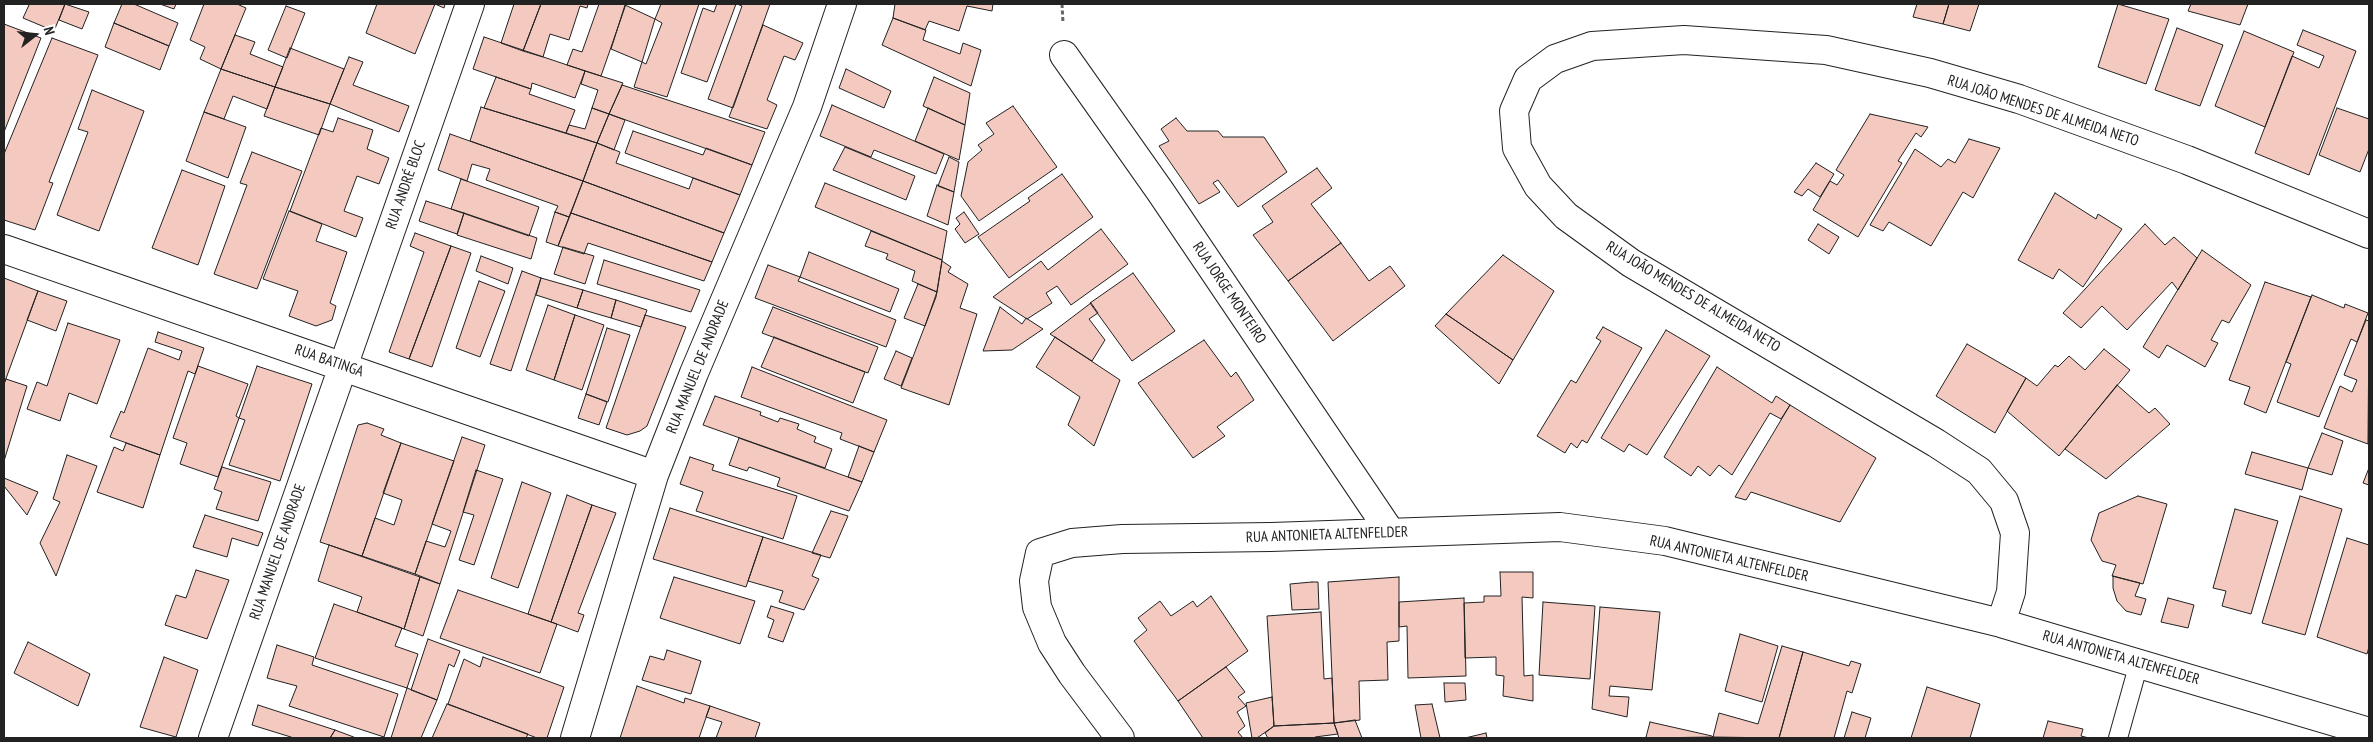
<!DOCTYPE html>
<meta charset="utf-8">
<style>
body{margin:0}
#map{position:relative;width:2373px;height:742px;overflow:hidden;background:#fff;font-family:"PT Sans Narrow",sans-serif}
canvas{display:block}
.frame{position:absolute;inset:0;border:5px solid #222;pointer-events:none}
.north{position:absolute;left:10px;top:10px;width:50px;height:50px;-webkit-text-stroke:4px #fff;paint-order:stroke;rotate:74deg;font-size:14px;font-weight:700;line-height:20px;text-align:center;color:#222}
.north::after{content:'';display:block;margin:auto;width:18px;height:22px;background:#222;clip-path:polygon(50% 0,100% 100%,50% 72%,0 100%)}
</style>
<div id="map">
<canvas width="2373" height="742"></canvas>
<div class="frame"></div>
<div class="north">N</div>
</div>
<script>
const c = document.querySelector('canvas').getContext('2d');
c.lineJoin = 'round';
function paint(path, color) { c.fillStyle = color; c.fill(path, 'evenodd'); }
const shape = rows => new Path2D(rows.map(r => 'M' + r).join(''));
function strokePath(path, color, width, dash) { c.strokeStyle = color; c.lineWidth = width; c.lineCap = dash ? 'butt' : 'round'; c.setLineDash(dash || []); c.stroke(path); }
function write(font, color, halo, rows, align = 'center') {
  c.font = font + ' "PT Sans Narrow",sans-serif'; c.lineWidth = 4; c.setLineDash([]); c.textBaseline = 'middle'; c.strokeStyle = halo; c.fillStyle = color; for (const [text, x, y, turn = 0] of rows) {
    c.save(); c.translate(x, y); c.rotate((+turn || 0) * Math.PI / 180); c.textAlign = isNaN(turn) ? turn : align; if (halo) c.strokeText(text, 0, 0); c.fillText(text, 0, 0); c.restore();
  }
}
const building = shape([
 [27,4,65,4,54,31,23,18,29,5,27,4],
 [65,4,89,12,82,29,59,20,65,4],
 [122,4,134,4,178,23,169,46,114,23,122,4],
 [160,4,176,4,174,9,160,4],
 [204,4,237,4,246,8,221,69,200,59,205,47,190,40,204,4],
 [377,4,445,4,444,8,435,4,415,54,366,33,377,4],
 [514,4,541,4,523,51,501,43,514,4],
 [541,4,588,4,587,8,580,6,569,40,550,34,543,57,523,51,541,4],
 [599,4,626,4,601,76,567,65,573,49,582,52,599,4],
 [699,4,667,97,634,87,642,62,646,64,662,23,655,19,661,4,699,4],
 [717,4,736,4,707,82,681,73,703,8,714,12,717,4],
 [737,4,770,4,733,108,708,99,742,6,737,4],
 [895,4,993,4,992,11,967,6,959,31,929,21,925,30,893,18,895,4],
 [1917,4,1949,4,1943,24,1913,17,1917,4],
 [1949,4,1979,4,1970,31,1943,24,1949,4],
 [2118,4,2169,19,2146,84,2098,67,2118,4],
 [2191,4,2248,4,2240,25,2188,11,2191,4],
 [625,5,655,19,642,62,611,49,625,5],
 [286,6,305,13,287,58,268,50,286,6],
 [893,18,926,30,923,40,960,54,963,43,981,50,971,86,882,45,893,18],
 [114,23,169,46,160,70,105,47,114,23],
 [4,24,41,38,4,132,4,24],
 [763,25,803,43,795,60,784,56,767,100,777,105,767,129,729,117,763,25],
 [2177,28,2223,45,2200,106,2155,90,2177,28],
 [2303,30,2356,51,2309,175,2255,153,2292,56,2319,68,2324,56,2297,45,2303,30],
 [2244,31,2294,52,2265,127,2215,106,2244,31],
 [235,35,255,42,250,54,283,67,275,87,221,69,235,35],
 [484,37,585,71,575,98,532,83,531,89,473,69,484,37],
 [52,38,98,55,49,182,53,183,35,230,4,220,4,154,52,38],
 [290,48,344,69,330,104,275,87,290,48],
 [349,57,363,62,353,85,409,106,399,132,330,104,349,57],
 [221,69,275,87,267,109,233,96,224,119,204,112,221,69],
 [846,69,891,91,884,108,839,88,846,69],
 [585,71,623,83,609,114,592,108,598,90,581,84,585,71],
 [496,77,531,89,529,94,575,110,566,133,484,108,496,77],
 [934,77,970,93,965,125,923,106,934,77],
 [622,85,765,132,752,165,609,114,622,85],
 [275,87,330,104,319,135,264,116,275,87],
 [92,90,144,111,99,231,57,215,88,132,78,129,92,90],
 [832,105,944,154,936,174,874,150,871,157,820,136,832,105],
 [1013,106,1057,167,979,221,961,196,968,162,982,150,978,145,994,134,986,123,1013,106],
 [481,107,597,143,583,181,470,141,481,107],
 [592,108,609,114,597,143,566,133,569,125,585,129,592,108],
 [928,108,965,125,959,160,915,141,928,108],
 [2337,108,2369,119,2369,149,2360,172,2319,155,2337,108],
 [204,112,246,127,228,178,186,161,204,112],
 [609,114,625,120,614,150,597,143,609,114],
 [1870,114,1928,127,1921,137,1916,133,1898,161,1902,163,1858,237,1813,210,1830,181,1837,185,1844,175,1836,170,1870,114],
 [338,118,373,130,367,149,389,158,379,184,357,176,344,211,363,218,356,237,290,211,321,128,333,132,338,118],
 [1176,118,1187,131,1218,131,1223,137,1264,137,1287,172,1238,207,1218,180,1213,183,1220,192,1199,204,1159,146,1169,141,1161,129,1176,118],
 [633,131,703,155,706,148,752,165,740,195,625,153,633,131],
 [450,134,583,181,569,217,555,212,558,206,486,180,490,169,472,164,467,181,438,170,450,134],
 [1969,139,2000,148,1973,198,1963,192,1931,246,1889,222,1883,231,1870,225,1915,149,1941,167,1948,159,1955,163,1969,139],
 [597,143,620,152,616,163,689,189,693,178,740,195,724,233,583,181,597,143],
 [845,147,915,176,906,200,833,170,845,147],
 [252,152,302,171,257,289,214,274,247,185,240,183,252,152],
 [949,157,959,162,954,192,938,186,949,157],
 [1816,163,1834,174,1820,197,1808,189,1802,196,1794,192,1816,163],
 [1317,168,1332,188,1311,204,1341,243,1288,281,1253,235,1273,222,1262,206,1317,168],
 [182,170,225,186,198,265,152,248,182,170],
 [1062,174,1093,217,1009,278,978,237,1030,201,1028,198,1062,174],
 [461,179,539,207,529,236,451,209,461,179],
 [583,181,724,233,712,262,571,213,583,181],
 [825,183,947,231,942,260,815,207,825,183],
 [937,185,954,192,948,225,927,216,937,185],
 [2055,193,2096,219,2098,214,2122,229,2083,287,2059,269,2053,279,2018,260,2055,193],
 [426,201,464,213,457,234,419,221,426,201],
 [289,211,322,224,316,241,347,252,330,303,336,306,332,320,316,326,289,316,298,291,263,279,289,211],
 [555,212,569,217,558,246,546,242,555,212],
 [964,212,979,234,965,243,955,229,960,224,956,218,964,212],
 [464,213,537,238,531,259,457,235,464,213],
 [571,213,712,262,704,281,588,243,584,254,558,246,571,213],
 [1818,224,1839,237,1829,254,1808,240,1818,224],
 [2145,224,2165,245,2174,237,2197,258,2178,290,2172,282,2127,330,2102,306,2081,328,2063,313,2145,224],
 [1101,229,1128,264,1071,305,1057,286,1046,293,1052,303,1027,319,993,297,1041,261,1048,270,1101,229],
 [871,231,942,260,937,292,912,281,915,271,886,259,888,254,865,246,871,231],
 [415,233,451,246,409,359,389,352,424,252,410,246,415,233],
 [1341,243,1369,281,1390,266,1405,286,1333,341,1288,281,1341,243],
 [451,246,471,253,432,367,409,359,451,246],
 [563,247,594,256,585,284,554,274,563,247],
 [2202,250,2251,285,2229,323,2222,320,2211,340,2218,343,2205,367,2167,345,2159,358,2143,347,2202,250],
 [809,252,899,289,890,312,800,277,809,252],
 [1503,255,1554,291,1513,360,1446,314,1503,255],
 [481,256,513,268,508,284,476,271,481,256],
 [604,260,700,290,691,312,597,284,604,260],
 [942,261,951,267,948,272,968,284,960,308,977,314,949,405,901,388,936,297,942,261],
 [768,265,800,277,798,281,896,320,886,347,755,298,768,265],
 [522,271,541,278,511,371,490,364,522,271],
 [1133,273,1175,331,1132,361,1090,303,1133,273],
 [4,278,38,291,4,384,4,278],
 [541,278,583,290,577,308,536,295,541,278],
 [479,281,505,291,480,357,456,348,479,281],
 [2265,282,2311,297,2266,413,2244,404,2250,387,2229,380,2265,282],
 [918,284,937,292,925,326,904,318,918,284],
 [583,290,616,300,611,318,577,308,583,290],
 [38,291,67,301,56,331,27,320,38,291],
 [2312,295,2344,308,2345,304,2368,313,2357,342,2351,339,2319,417,2277,402,2291,364,2286,362,2312,295],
 [616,300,647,310,641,327,611,318,616,300],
 [1091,303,1098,313,1089,319,1105,340,1092,361,1050,334,1091,303],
 [548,305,575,315,554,380,526,370,548,305],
 [773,307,878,347,868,373,762,333,773,307],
 [1000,307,1022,324,1026,318,1043,329,1012,350,983,351,1000,307],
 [1446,314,1513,360,1499,384,1435,326,1446,314],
 [575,315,604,325,582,390,554,380,575,315],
 [645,315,686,327,647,426,640,431,627,435,606,428,645,315],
 [2366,320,2369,321,2368,444,2324,428,2340,386,2352,392,2357,380,2344,375,2366,320],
 [68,323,120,340,97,404,69,393,60,421,27,409,37,382,47,386,68,323],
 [1603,327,1642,348,1587,443,1582,440,1577,448,1571,443,1565,453,1537,436,1571,380,1576,383,1601,341,1596,338,1603,327],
 [607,328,630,335,608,402,586,394,607,328],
 [1666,330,1710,356,1647,455,1629,444,1624,452,1601,438,1666,330],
 [158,332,204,348,195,374,188,371,160,455,110,437,121,411,124,413,148,348,179,360,182,351,155,342,158,332],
 [774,337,865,372,853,403,761,367,774,337],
 [1055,337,1120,380,1094,446,1068,425,1080,397,1036,367,1055,337],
 [1204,340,1231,377,1236,372,1254,400,1217,427,1225,436,1193,458,1138,383,1204,340],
 [1967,344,2026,378,1995,433,1936,396,1967,344],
 [2104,349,2130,370,2059,456,2007,411,2026,378,2037,386,2055,365,2058,367,2069,356,2085,370,2104,349],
 [896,351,912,358,901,386,884,379,896,351],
 [198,366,248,384,236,416,239,418,218,477,180,464,187,443,173,438,198,366],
 [257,366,312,384,280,481,229,465,245,420,239,418,257,366],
 [752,367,887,420,874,452,840,439,842,433,741,397,752,367],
 [1717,367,1772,403,1776,396,1790,405,1781,419,1770,413,1732,475,1719,465,1710,476,1698,466,1691,476,1664,457,1717,367],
 [6,379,27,386,4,461,4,384,6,379],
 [2117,385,2149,413,2155,408,2170,424,2106,479,2065,449,2117,385],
 [586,394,607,402,599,425,578,418,586,394],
 [715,396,761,412,760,415,778,422,780,418,799,424,797,429,816,437,814,442,832,449,825,468,703,425,715,396],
 [1790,405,1876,458,1840,522,1751,492,1746,500,1735,497,1790,405],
 [367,423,384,429,381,435,401,443,362,556,320,542,358,425,367,423],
 [2322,433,2343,441,2332,475,2308,468,2322,433],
 [462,437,485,445,440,584,415,574,426,541,445,547,451,531,432,524,462,437],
 [739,438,862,482,849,511,777,486,780,478,749,467,747,471,729,465,739,438],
 [126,443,160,455,143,508,97,492,114,447,123,451,126,443],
 [401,443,454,461,415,574,362,556,375,518,394,525,402,500,383,493,401,443],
 [859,446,874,452,862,482,848,477,859,446],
 [2252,452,2308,468,2302,490,2245,474,2252,452],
 [67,455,97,466,56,576,40,543,60,502,53,499,67,455],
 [690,457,714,465,712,470,797,496,783,539,696,511,703,492,680,484,690,457],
 [222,467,271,482,258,521,216,509,222,492,214,489,222,467],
 [2369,468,2369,485,2363,483,2369,468],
 [476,470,503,479,474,565,459,560,474,515,463,512,476,470],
 [4,478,38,492,27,515,4,486,4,478],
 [522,482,551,493,518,588,491,578,522,482],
 [567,495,592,505,551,622,528,614,567,495],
 [2138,496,2167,504,2143,584,2112,576,2116,565,2102,561,2091,540,2099,513,2138,496],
 [2300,496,2342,509,2305,635,2262,623,2300,496],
 [592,505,616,513,578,613,584,615,578,632,551,622,592,505],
 [670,508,763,537,746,587,653,559,670,508],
 [2235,509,2278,521,2251,614,2222,606,2226,591,2213,588,2235,509],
 [831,511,848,516,830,558,812,553,831,511],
 [205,515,263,533,258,546,232,538,227,557,193,547,205,515],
 [763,537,821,555,812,576,819,579,804,610,779,602,783,591,748,581,763,537],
 [2347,538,2369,545,2369,647,2367,654,2317,637,2347,538],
 [329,545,420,577,404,629,357,612,362,597,318,581,329,545],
 [196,570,229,580,207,639,165,625,176,595,186,598,196,570],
 [1500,572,1533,572,1533,598,1522,597,1524,676,1533,675,1533,701,1503,696,1504,676,1496,675,1496,657,1465,658,1464,603,1484,602,1484,596,1501,596,1500,572],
 [2113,576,2140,583,2135,596,2146,599,2141,615,2126,611,2117,601,2113,588,2113,576],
 [420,577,440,584,423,636,404,629,420,577],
 [674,577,755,601,740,644,660,618,674,577],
 [1399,577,1399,641,1387,642,1388,680,1359,681,1360,720,1334,723,1328,582,1399,577],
 [1312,582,1318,582,1319,609,1292,610,1290,584,1312,582],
 [458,590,557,624,540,673,440,638,458,590],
 [1211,596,1248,651,1178,701,1134,641,1147,630,1138,618,1160,601,1171,616,1193,601,1197,607,1211,596],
 [1464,598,1466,676,1408,678,1407,626,1399,627,1399,602,1464,598],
 [2168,598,2194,605,2188,628,2161,622,2168,598],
 [1543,602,1595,606,1590,679,1539,675,1543,602],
 [334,604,402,628,395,646,418,654,407,688,315,658,334,604],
 [771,606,794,613,783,642,768,637,774,620,767,617,771,606],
 [1600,607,1660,612,1652,690,1610,686,1609,696,1629,697,1627,717,1592,709,1600,607],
 [1321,612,1324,679,1332,678,1334,723,1274,726,1267,616,1321,612],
 [1740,634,1778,646,1762,702,1725,691,1740,634],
 [428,639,460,651,454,667,449,664,437,700,411,690,428,639],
 [28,642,90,674,78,706,14,673,28,642],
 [277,645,314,657,312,665,398,694,384,737,289,706,297,686,267,678,277,645],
 [1782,646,1803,652,1779,738,1713,737,1719,713,1758,724,1782,646],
 [667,650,701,661,691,694,642,680,650,656,664,660,667,650],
 [1803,652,1849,666,1851,661,1861,664,1852,693,1847,691,1834,738,1779,738,1803,652],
 [164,657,198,670,176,737,140,727,164,657],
 [483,657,564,687,547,738,537,738,448,704,464,659,480,667,483,657],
 [1226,667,1245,692,1238,697,1246,706,1237,712,1245,726,1238,732,1243,738,1203,738,1178,701,1226,667],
 [1444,683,1465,683,1466,700,1445,702,1444,683],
 [637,686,684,703,685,698,710,706,699,738,620,738,637,686],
 [1927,687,1980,704,1970,738,1911,738,1927,687],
 [407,688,437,700,421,738,391,738,407,688],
 [1272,697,1274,726,1257,738,1252,738,1246,703,1272,697],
 [447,704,528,734,526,738,432,738,447,704],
 [1432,704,1440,738,1421,738,1415,705,1432,704],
 [258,705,335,730,330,738,294,738,252,725,258,705],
 [710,706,760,723,755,738,716,738,722,722,706,717,710,706],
 [1852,712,1871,718,1865,738,1844,738,1852,712],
 [1355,720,1362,738,1339,738,1334,723,1355,720],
 [2048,721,2083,729,2081,736,2089,738,2043,738,2048,721],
 [1650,722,1712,736,1713,737,1649,738,1646,737,1650,722],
 [1334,723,1338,734,1315,737,1316,738,1268,738,1265,733,1274,726,1334,723],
 [335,730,351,736,356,738,330,738,335,730],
 [1486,733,1487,738,1465,738,1486,733]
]);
const path = shape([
 [1062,4,1063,23]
]);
const service = shape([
 [2118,738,2139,663]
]);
const minor = shape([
 [1064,55,1160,191,1391,533],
 [4,249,654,475],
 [2001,623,2011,592,2015,533,2004,501,1979,471,1936,443,1631,263,1566,216,1538,186,1517,148,1514,111,1528,79,1555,59,1592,46,1684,40,1826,50,1930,73,2019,99,2187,160,2369,234],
 [213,738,470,4],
 [575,738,654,475,694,373,807,107,842,4],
 [1120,738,1072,674,1052,643,1037,607,1034,581,1040,553,1072,543,1122,539,1271,537,1560,527,1665,541,2001,623,2369,732]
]);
const streetNames = [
 ["RUA JOÃO MENDES DE ALMEIDA NETO",2043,111,18],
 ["RUA ANDRÉ BLOC",406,185,-71],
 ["RUA JORGE MONTEIRO",1229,293,56],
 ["RUA JOÃO MENDES DE ALMEIDA NETO",1693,297,31],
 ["RUA BATINGA",329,361,19],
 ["RUA MANUEL DE ANDRADE",698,367,-68],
 ["RUA ANTONIETA ALTENFELDER",1327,535,-2],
 ["RUA MANUEL DE ANDRADE",278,552,-71],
 ["RUA ANTONIETA ALTENFELDER",1729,559,13],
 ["RUA ANTONIETA ALTENFELDER",2121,658,16]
];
paint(building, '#f3c9c0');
strokePath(building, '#222', 1);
strokePath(service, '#222', 20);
strokePath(minor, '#222', 30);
strokePath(path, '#646464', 3, [4, 2.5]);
strokePath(service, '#fff', 18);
strokePath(minor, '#fff', 28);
write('15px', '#222', '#fff', streetNames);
</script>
